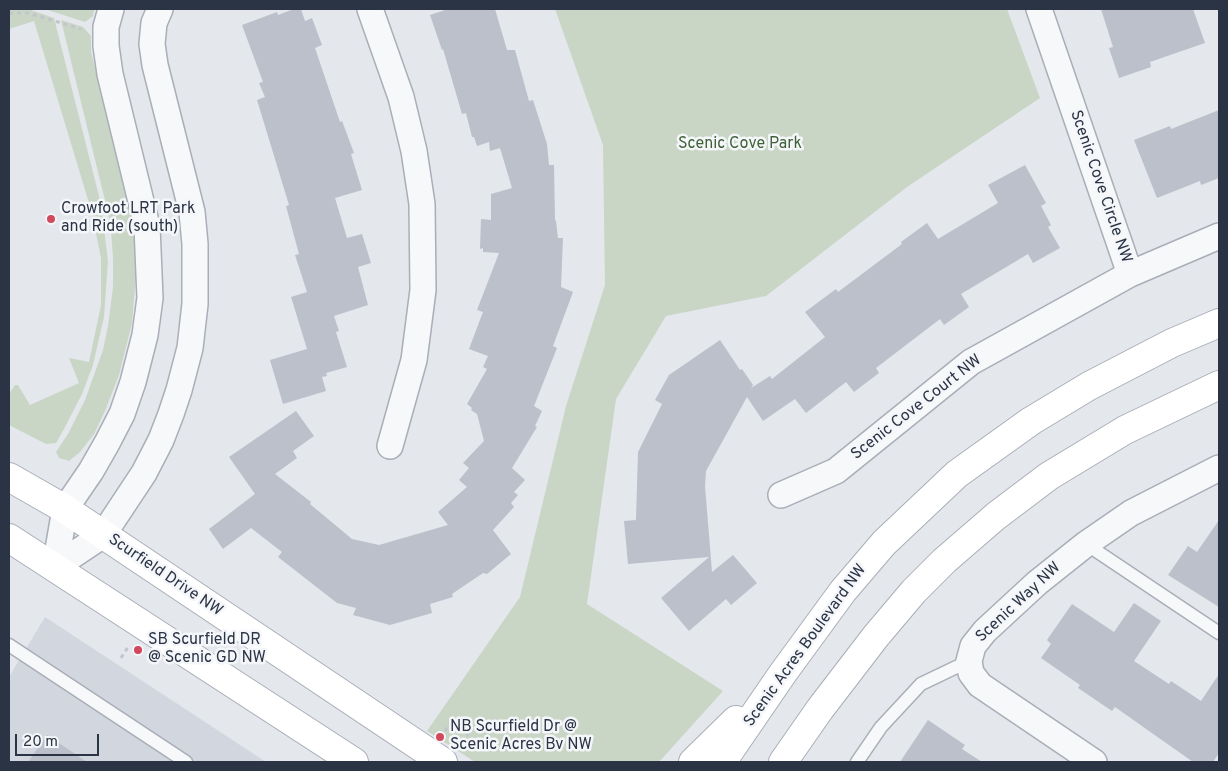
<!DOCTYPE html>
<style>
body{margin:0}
#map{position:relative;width:1228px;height:771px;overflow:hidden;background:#e4e7ec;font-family:Overpass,sans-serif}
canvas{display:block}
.frame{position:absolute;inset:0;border:10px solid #2b3445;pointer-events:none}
.scale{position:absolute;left:15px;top:734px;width:84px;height:22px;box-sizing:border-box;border:2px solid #2b3445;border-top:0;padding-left:6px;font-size:15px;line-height:18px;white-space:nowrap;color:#2b3445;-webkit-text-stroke:4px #f4f6f9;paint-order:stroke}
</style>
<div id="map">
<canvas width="1228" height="771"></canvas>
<div class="frame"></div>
<div class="scale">20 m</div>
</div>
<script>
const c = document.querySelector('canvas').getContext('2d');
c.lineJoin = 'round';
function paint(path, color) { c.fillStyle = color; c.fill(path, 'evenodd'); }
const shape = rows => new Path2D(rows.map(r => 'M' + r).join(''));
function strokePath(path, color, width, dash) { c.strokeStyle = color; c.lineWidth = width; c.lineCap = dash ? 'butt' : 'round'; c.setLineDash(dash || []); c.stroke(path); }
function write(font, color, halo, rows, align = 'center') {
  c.font = font + ' Overpass,sans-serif'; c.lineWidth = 5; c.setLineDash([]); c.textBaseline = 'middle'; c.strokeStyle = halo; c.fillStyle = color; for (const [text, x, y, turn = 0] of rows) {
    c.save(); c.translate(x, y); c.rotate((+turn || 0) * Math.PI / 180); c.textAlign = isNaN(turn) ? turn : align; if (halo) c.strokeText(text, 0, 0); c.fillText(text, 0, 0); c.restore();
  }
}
const built = shape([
 [45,617,266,762,9,762,9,677]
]);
const green = shape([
 [28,9,54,18,101,204,108,261,104,317,93,365,82,394,64,429,56,443,46,444,9,425,9,394,15,385,18,385,30,405,79,383,69,358,89,362,101,305,101,258,92,213,34,21,9,29,9,10],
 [45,9,94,9,93,16,85,22],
 [555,9,1007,9,1040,98,907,187,766,296,666,316,616,399,587,604,723,691,659,762,475,762,427,731,520,597,566,406,605,285,603,145],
 [61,20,83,27,91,36,91,52,131,212,136,247,136,275,132,323,119,375,105,411,94,434,80,452,69,461,59,458,56,452,68,434,85,400,103,350,108,326,113,287,113,258,111,230,111,227,116,225,116,220,110,220,109,217]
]);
const building = shape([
 [294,9,301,9,305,21,312,18,322,45,315,48,340,122,342,121,354,153,351,154,362,190,335,198,347,238,362,234,371,263,358,267,368,305,334,316,339,331,336,332,347,367,326,373,327,376,322,377,326,391,283,404,270,360,307,349,291,297,307,292,295,255,299,254,286,206,289,205,257,100,265,97,259,83,263,82,242,25,277,12,278,15],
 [448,9,495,9,507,50,515,50,529,101,533,100,547,144,549,165,554,165,555,220,556,221,558,238,563,238,561,287,573,292,553,346,557,348,534,406,542,411,535,426,537,427,512,468,525,480,514,492,518,495,511,503,514,507,493,530,511,554,487,574,483,573,452,594,453,597,430,604,432,613,390,625,353,615,356,608,337,603,278,557,282,552,251,528,223,549,209,529,255,494,229,457,296,411,314,436,293,451,297,458,275,474,311,502,310,504,352,539,379,545,448,525,438,512,467,487,459,480,469,468,463,463,484,441,477,414,471,410,472,408,467,404,487,369,483,367,488,356,469,349,483,312,477,310,499,253,483,252,483,248,480,249,481,219,491,220,491,194,512,188,500,148,490,151,489,142,477,146,474,137,472,137,466,113,462,114,443,49,442,50,430,15],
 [1101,9,1193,9,1205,43,1150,62,1151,67,1119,78,1109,48,1113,47],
 [1219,110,1219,178,1201,185,1200,181,1157,198,1134,140,1170,126,1171,129],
 [1025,165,1046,203,1041,206,1051,225,1048,227,1060,248,1033,263,1028,254,961,294,969,307,944,325,940,319,876,368,879,373,854,392,846,382,806,413,795,399,763,421,747,397,706,471,705,486,712,572,733,555,757,583,731,605,726,599,689,631,661,598,709,557,628,564,624,521,636,520,638,452,662,404,655,400,669,375,720,340,740,370,742,369,753,385,751,388,770,376,772,379,825,337,805,312,836,289,838,292,902,244,901,242,927,223,938,239,998,203,988,185],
 [1219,520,1219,607,1168,575,1188,546,1197,552],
 [1134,603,1161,621,1134,661,1169,684,1171,681,1201,701,1219,674,1219,753,1213,762,1193,762,1115,707,1112,711,1078,688,1080,685,1041,658,1051,644,1047,640,1072,604,1114,632],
 [928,720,965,745,962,749,982,762,900,762],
 [47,735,87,762,28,762]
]);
const path = shape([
 [9,13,28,13,81,29],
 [121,658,128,647],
 [445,731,453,719],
 [462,742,470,730]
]);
const lane = shape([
 [1086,544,1219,633],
 [9,645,186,762],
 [857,762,881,727,921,684,969,661]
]);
const street = shape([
 [370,9,401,97,414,151,422,204,423,290,414,360,390,446],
 [1039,9,1130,274,1219,236],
 [781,495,836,471,971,362,1130,274],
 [55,567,103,535,144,473,161,440,171,414,179,390,190,348,195,304,195,244,192,212,155,65,152,44,154,23,160,9],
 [55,567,65,509,91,471,107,443,122,414,133,382,145,335,150,298,147,226,110,74,106,46,106,27,111,9],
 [1094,762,980,685,971,673,969,661,973,646,985,631,1037,583,1086,544,1131,513,1219,468]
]);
const secondary = shape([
 [9,477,65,509,443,762],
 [9,538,354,762],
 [693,762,736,720],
 [722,762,783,673,843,591,884,543,957,474,1031,421,1089,386,1172,343,1219,323],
 [783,762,820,709,876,636,914,591,944,561,996,516,1049,476,1125,430,1219,385]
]);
const markers = [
 [51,219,5,"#d1495b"],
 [138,650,5,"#d1495b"],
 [440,737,5,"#d1495b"]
];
const parkNames = [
 ["Scenic Cove Park",740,145]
];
const streetNames = [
 ["Scenic Cove Circle NW",1100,187,71],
 ["Scenic Cove Court NW",917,408,-38],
 ["Scurfield Drive NW",165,576,34],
 ["Scenic Way NW",1019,603,-43],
 ["Scenic Acres Boulevard NW",806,646,-54]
];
const poiNames = [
 ["Crowfoot LRT Park",61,210],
 ["and Ride (south)",61,228],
 ["SB Scurfield DR",148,641],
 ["@ Scenic GD NW",148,659],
 ["NB Scurfield Dr @",450,728],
 ["Scenic Acres Bv NW",450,746]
];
paint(built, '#d2d6de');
paint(green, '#c9d6c5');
paint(building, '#bbc0ca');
strokePath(lane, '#a9aeb7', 15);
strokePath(street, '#a9aeb7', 28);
strokePath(secondary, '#a9aeb7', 30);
strokePath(path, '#c2c5cb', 3, [4, 4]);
strokePath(lane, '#f7f8fa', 12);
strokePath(street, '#f7f8fa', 25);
strokePath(secondary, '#fff', 28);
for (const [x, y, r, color] of markers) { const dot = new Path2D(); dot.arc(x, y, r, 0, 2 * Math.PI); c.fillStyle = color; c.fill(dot); strokePath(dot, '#f4f6f9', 2); }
write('16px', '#3f6138', '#f4f6f9', parkNames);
write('16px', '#2b3445', '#f4f6f9', streetNames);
write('16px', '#2b3445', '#f4f6f9', poiNames, 'left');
</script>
